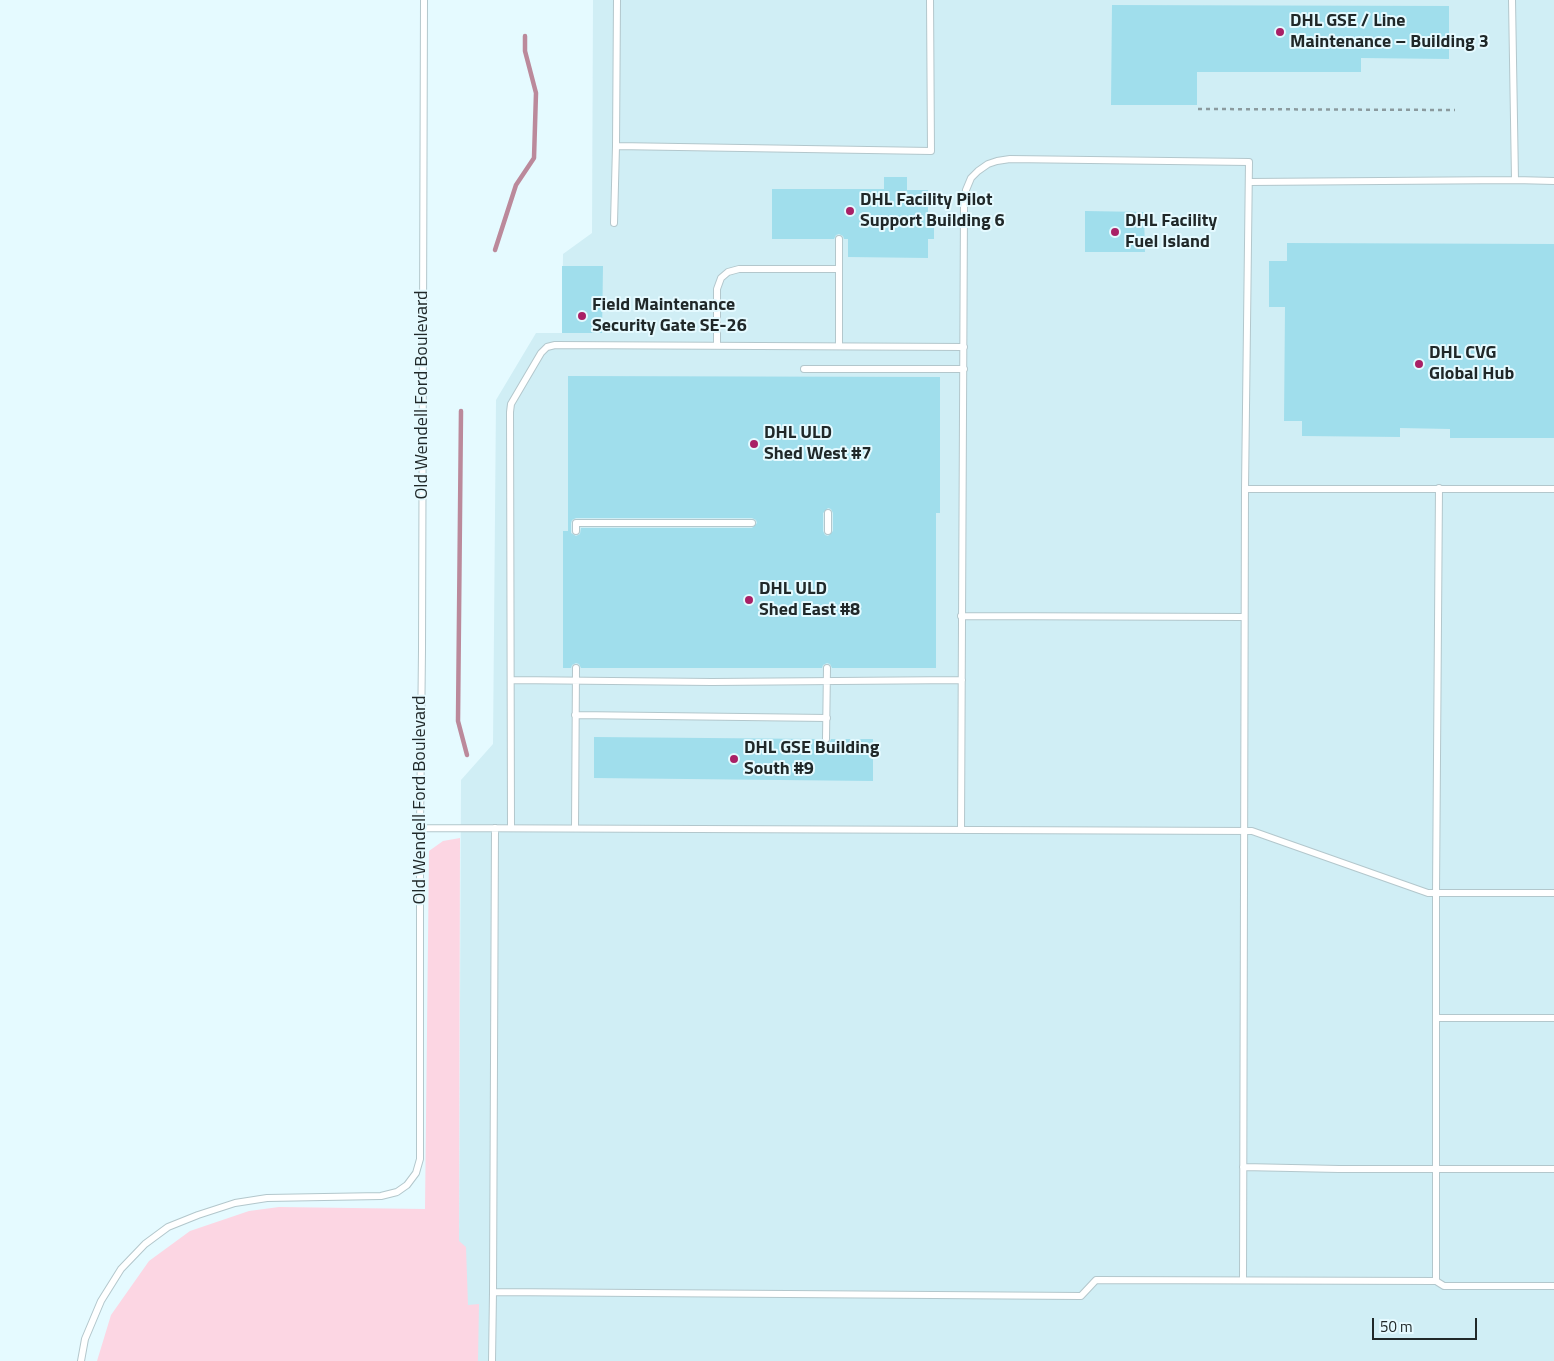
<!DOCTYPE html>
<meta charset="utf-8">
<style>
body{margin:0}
#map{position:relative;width:1554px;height:1361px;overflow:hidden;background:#e5faff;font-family:"Titillium Web",sans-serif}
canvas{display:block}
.scale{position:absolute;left:1372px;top:1318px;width:105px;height:22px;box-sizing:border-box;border:2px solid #202829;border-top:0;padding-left:6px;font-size:15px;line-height:18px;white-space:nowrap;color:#202829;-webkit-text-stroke:4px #e5faff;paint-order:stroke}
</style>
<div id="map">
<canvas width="1554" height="1361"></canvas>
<div class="scale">50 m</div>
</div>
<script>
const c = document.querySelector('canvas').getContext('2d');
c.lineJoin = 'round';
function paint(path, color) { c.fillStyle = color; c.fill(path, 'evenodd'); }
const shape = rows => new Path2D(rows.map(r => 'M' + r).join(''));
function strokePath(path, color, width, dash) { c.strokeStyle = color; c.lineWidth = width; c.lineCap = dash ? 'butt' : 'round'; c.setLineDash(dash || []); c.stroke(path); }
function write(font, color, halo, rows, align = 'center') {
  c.font = font + ' "Titillium Web",sans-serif'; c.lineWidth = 4; c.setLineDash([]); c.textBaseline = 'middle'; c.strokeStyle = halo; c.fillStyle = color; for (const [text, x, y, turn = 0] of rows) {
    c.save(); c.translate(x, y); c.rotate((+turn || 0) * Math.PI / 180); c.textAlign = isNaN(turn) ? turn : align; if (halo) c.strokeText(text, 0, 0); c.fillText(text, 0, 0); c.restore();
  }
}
const built = shape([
 [593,0,1554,0,1554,1361,293,1361,459,1241,461,780,493,744,496,400,536,333,562,333,563,254,592,233]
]);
const green = shape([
 [460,838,459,1241,466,1247,468,1305,479,1304,478,1361,97,1361,111,1315,149,1261,190,1231,249,1211,279,1207,425,1209,429,851,443,841]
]);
const stream = shape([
 [495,250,516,185,534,158,536,93,525,51,525,36],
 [461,411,458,721,467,755]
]);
const building = shape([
 [1112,5,1449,6,1449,59,1361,58,1361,72,1197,72,1197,105,1111,105],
 [884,177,907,177,907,190,928,190,928,227,934,227,934,239,928,239,928,258,848,257,848,239,844,239,843,236,839,234,836,235,834,239,772,239,772,189,884,189],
 [1085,211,1144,212,1145,252,1085,252],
 [1287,243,1554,244,1554,438,1450,438,1450,429,1400,428,1400,437,1302,436,1302,421,1284,421,1285,307,1269,307,1269,261,1287,261],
 [562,266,603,266,602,333,562,333],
 [568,376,940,377,940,513,936,513,936,668,832,668,830,664,827,663,823,665,822,668,581,668,579,664,576,663,572,665,571,668,563,668,563,531,568,531],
 [828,508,831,509,833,513,833,531,828,536,825,535,823,531,823,513],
 [576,518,752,518,756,520,757,523,752,528,581,528,580,534,576,536,571,533,571,523,572,520],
 [594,737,821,739,823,743,826,744,830,742,831,739,873,739,873,781,594,778]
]);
const path = shape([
 [1198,109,1455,110]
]);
const lane = shape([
 [617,0,616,146,931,151,930,0],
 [1512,0,1515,180,1554,181],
 [1249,182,1515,180],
 [614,223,616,146],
 [717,346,717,289,721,278,728,272,739,269,839,269],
 [839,346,839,239],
 [804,369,964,369],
 [1245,489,1554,489],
 [828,513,828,531],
 [576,531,576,523,752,523],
 [961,616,1244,617],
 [511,680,712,682,962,680],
 [575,715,827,718],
 [826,739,827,668],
 [420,828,1252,831,1428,893,1554,893],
 [495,828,493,1292,1081,1296,1096,1280,1436,1281,1444,1286,1554,1286],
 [511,828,510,412,511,404,541,353,547,347,555,345,964,347],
 [575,828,576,668],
 [961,830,964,205,966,190,971,178,978,171,988,164,997,161,1010,159,1249,162,1245,489,1243,1280],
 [1436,1018,1554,1018],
 [1243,1167,1339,1169,1554,1169],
 [1436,1281,1436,893,1439,488],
 [81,1361,85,1339,101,1301,121,1269,145,1244,168,1227,198,1215,235,1203,267,1198,381,1196,397,1192,407,1185,416,1173,420,1159,420,828,422,650,424,0],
 [492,1361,493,1292]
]);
const markers = [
 [1280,32,5,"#a92066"],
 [850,211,5,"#a92066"],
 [1115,232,5,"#a92066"],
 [582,316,5,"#a92066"],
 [1419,364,5,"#a92066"],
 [754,444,5,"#a92066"],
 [749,600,5,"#a92066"],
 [734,759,5,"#a92066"]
];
const poiNames = [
 ["DHL GSE / Line",1290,22],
 ["Maintenance – Building 3",1290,43],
 ["DHL Facility Pilot",860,201],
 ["Support Building 6",860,222],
 ["DHL Facility",1125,222],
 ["Fuel Island",1125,243],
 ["Field Maintenance",592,306],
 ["Security Gate SE-26",592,327],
 ["DHL CVG",1429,354],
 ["Global Hub",1429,375],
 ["DHL ULD",764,434],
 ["Shed West #7",764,455],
 ["DHL ULD",759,590],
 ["Shed East #8",759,611],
 ["DHL GSE Building",744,749],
 ["South #9",744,770]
];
const streetNames = [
 ["Old Wendell Ford Boulevard",423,395,-90],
 ["Old Wendell Ford Boulevard",421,800,-90]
];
paint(built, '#d0eef5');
paint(green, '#fcd6e3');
strokePath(stream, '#bb899b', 4.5);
paint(building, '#a0deec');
strokePath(lane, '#b3c7cc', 8);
strokePath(path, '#8b9a9e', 2.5, [4, 4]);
strokePath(lane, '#fff', 6);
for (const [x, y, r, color] of markers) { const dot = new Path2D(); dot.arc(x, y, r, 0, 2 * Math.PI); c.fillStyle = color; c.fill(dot); strokePath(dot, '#e5faff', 2); }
write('bold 18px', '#202829', '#e5faff', poiNames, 'left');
write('18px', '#202829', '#e5faff', streetNames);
</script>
